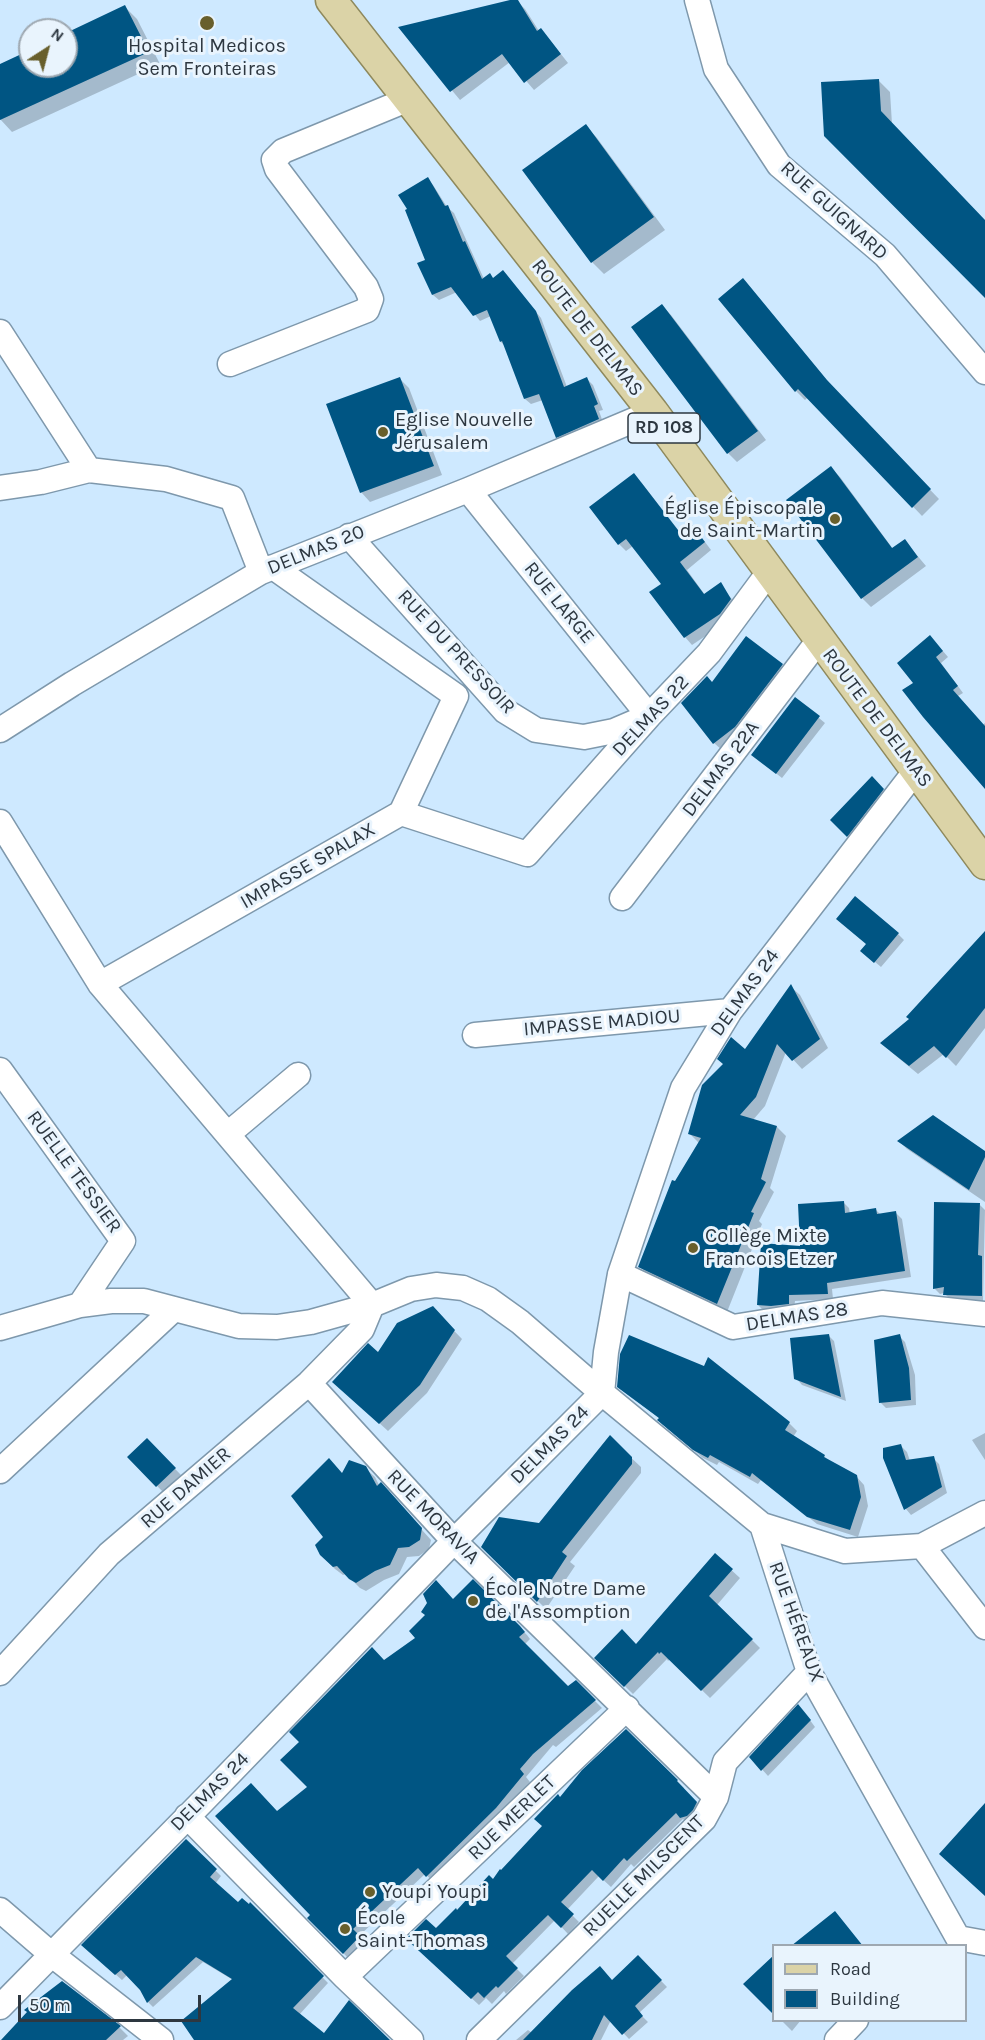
<!DOCTYPE html>
<meta charset="utf-8">
<style>
body{margin:0}
#map{position:relative;width:985px;height:2040px;overflow:hidden;background:#cee9ff;font-family:Karla,sans-serif}
canvas{display:block}
.legend{position:absolute;left:772px;top:1944px;width:195px;height:78px;box-sizing:border-box;background:#e9f4fd;border:2px solid #9ea8b1;margin:0;padding:8px 10px;list-style:none;font-size:18px;color:#2d3740}
.legend li{display:flex;align-items:center;gap:12px;height:30px}
.legend b{width:30px;border:2px solid #9ea8b1}
.north{position:absolute;left:18px;top:18px;width:60px;height:60px;box-sizing:border-box;background:#e9f4fd;border:2px solid #9ea8b1;border-radius:50%;rotate:36deg;font-size:16px;font-weight:700;line-height:24px;text-align:center;color:#2d3740}
.north::after{content:'';display:block;margin:auto;width:21px;height:27px;background:#685f2c;clip-path:polygon(50% 0,100% 100%,50% 72%,0 100%)}
.scale{position:absolute;left:18px;top:1995px;width:183px;height:27px;box-sizing:border-box;border:3px solid #2d3740;border-top:0;padding-left:8px;font-size:18px;line-height:21px;white-space:nowrap;color:#2d3740;-webkit-text-stroke:4px #e9f4fd;paint-order:stroke}
</style>
<div id="map">
<canvas width="985" height="2040"></canvas>
<ul class="legend">
<li><b style="height:8px;background:#dbd3a7"></b>Road</li>
<li><b style="height:16px;background:#005583"></b>Building</li>
</ul>
<div class="north">N</div>
<div class="scale">50 m</div>
</div>
<script>
const c = document.querySelector('canvas').getContext('2d');
c.lineJoin = 'round';
function paint(path, color) { c.fillStyle = color; c.fill(path, 'evenodd'); }
const shape = rows => new Path2D(rows.map(r => 'M' + r).join(''));
function strokePath(path, color, width, dash) { c.strokeStyle = color; c.lineWidth = width; c.lineCap = dash ? 'butt' : 'round'; c.setLineDash(dash || []); c.stroke(path); }
function write(font, color, halo, rows, align = 'center') {
  c.font = font + ' Karla,sans-serif'; c.lineWidth = 6; c.setLineDash([]); c.textBaseline = 'middle'; c.strokeStyle = halo; c.fillStyle = color; for (const [text, x, y, turn = 0] of rows) {
    c.save(); c.translate(x, y); c.rotate((+turn || 0) * Math.PI / 180); c.textAlign = isNaN(turn) ? turn : align; if (halo) c.strokeText(text, 0, 0); c.fillText(text, 0, 0); c.restore();
  }
}
const shadow = shape([
 [516,0,525,9,539,31,549,39,568,63,534,90,510,62,460,100,400,28],
 [125,7,137,19,160,64,12,132,0,119,0,65,30,51,30,66,66,66,66,34],
 [878,80,890,92,892,124,985,221,985,295,826,135],
 [586,126,597,138,665,230,604,274,592,262,524,171],
 [427,179,433,185,447,207,454,213,484,279,494,279,503,272,541,318,567,387,587,379,593,385,603,410,599,411,604,425,563,443,557,437,543,400,531,404,525,399,506,347,501,342,491,316,480,321,457,292,439,300,433,295,419,264,427,260],
 [720,299,835,391,939,499,922,516,808,397,805,400,796,391],
 [662,306,671,315,766,440,737,462,728,453],
 [400,379,409,388,442,475,370,502,361,492],
 [831,468,840,477,893,549,905,541,926,566,871,607,862,598,788,500],
 [641,482,682,535,699,534,711,550,687,570,705,595,720,584,738,607,728,621,692,645,685,637,663,584,633,546,626,551,619,544],
 [936,643,948,657,941,663,963,693,958,696,983,725,985,723,985,785,915,683],
 [782,665,790,673,722,750,714,743,713,683],
 [796,699,825,723,782,778,759,760],
 [872,778,888,796,853,841,832,820],
 [898,934,904,940,881,967,868,956],
 [985,938,985,1028,956,1066,944,1054,918,1074,890,1051,911,1020],
 [791,987,800,995,828,1048,802,1069,786,1052,765,1106,753,1120,777,1127,786,1136,770,1188,774,1192,759,1221,762,1224,727,1312,649,1275,639,1266,676,1183,699,1143,689,1133],
 [899,1141,985,1153,985,1202,907,1149],
 [843,1202,849,1208,850,1214,876,1210,881,1215,896,1213,902,1219,911,1277,832,1289,833,1299,795,1301,794,1309,764,1311,758,1305],
 [979,1204,985,1210,983,1301,951,1300,944,1293,940,1294,934,1288],
 [432,1308,462,1339,427,1393,388,1431,342,1389,379,1354],
 [828,1335,834,1341,846,1401,802,1385,796,1378],
 [899,1336,905,1342,915,1375,916,1405,886,1408,880,1402],
 [618,1386,789,1423,797,1431,793,1437,824,1456,830,1462,856,1476,864,1485,868,1506,858,1537,817,1524,761,1480,758,1484,719,1462,717,1465,703,1458,667,1428,660,1419],
 [985,1433,985,1460,972,1440],
 [610,1438,641,1467,641,1473,570,1562,575,1566,546,1609,483,1547,540,1525],
 [147,1440,181,1475,163,1492,129,1457],
 [901,1446,907,1452,910,1461,933,1458,939,1464,947,1493,911,1515,906,1509,885,1458],
 [365,1468,375,1477,379,1485,389,1493,431,1540,429,1549,419,1556,407,1557,399,1574,384,1580,366,1591,360,1588,346,1574,343,1575,335,1569,325,1559,325,1537,342,1475],
 [715,1555,740,1578,717,1605,760,1648,710,1698,670,1659,668,1661,667,1659,633,1694,596,1658,636,1646],
 [473,1582,527,1635,530,1639,524,1645,568,1688,576,1682,602,1708,556,1747,553,1745,526,1777,530,1782,503,1815,434,1882,425,1874,358,1937,366,1944,350,1960,309,1918,312,1915,277,1812,309,1787,384,1662,417,1639],
 [804,1712,815,1727,768,1776,751,1757],
 [626,1731,684,1788,683,1789,703,1809,688,1824,683,1819,634,1867,631,1864,611,1887,599,1876,567,1910,579,1922,568,1934,555,1920,512,1964,524,1976,506,1994,504,1991,492,2004,486,1998,479,2005,414,1945,457,1912,501,1872,544,1827,560,1799],
 [186,1841,221,1876,215,1884,238,1904,250,1904,328,1983,299,2015,324,2035,388,2040,195,2040,233,1980,203,1962,153,2007,148,2002,142,1989,127,1975,122,1980,89,1951],
 [638,1957,667,1987,639,2013,648,2022,629,2039,611,2020,601,2040,516,2040,528,2030,532,2033,612,1982],
 [62,1982,120,2028,128,2036,123,2040,18,2040,29,2012],
 [781,2020,801,2020,792,2031]
]);
const building = shape([
 [510,0,518,0,537,31,541,28,561,54,524,83,502,54,450,92,398,27],
 [125,5,149,52,0,120,0,64,30,50,30,66,66,66,66,33],
 [879,79,881,111,985,220,985,298,824,136,821,82],
 [586,124,654,217,591,263,522,170],
 [428,177,445,206,448,205,463,242,465,241,482,279,490,273,493,278,503,270,536,311,564,387,587,377,598,404,594,406,599,419,556,438,539,394,524,399,502,341,500,342,487,310,473,316,451,287,432,295,417,263,425,260,405,210,407,209,398,195],
 [743,278,827,380,931,489,912,508,798,389,795,392,718,299],
 [662,304,758,431,727,454,631,327],
 [400,377,434,466,360,493,326,404],
 [831,466,892,548,905,539,918,557,861,599,786,500],
 [634,473,681,534,692,525,705,542,680,562,704,594,721,582,731,599,720,614,684,638,649,592,661,584,626,539,618,545,589,507],
 [930,635,943,651,936,657,958,686,953,690,985,726,985,789,923,717,902,690,913,683,897,663],
 [746,636,783,664,735,727,713,744,681,703,707,676,712,682],
 [795,697,820,716,776,774,751,755],
 [872,776,884,789,847,837,830,820],
 [855,896,899,933,874,963,860,951,866,944,836,919],
 [985,931,985,1008,946,1058,934,1046,909,1066,880,1043,909,1019,906,1017],
 [791,984,820,1039,792,1061,777,1044,756,1097,740,1115,777,1126,761,1179,766,1182,751,1212,754,1213,717,1304,638,1267,672,1180,675,1181,701,1138,688,1134,702,1085,723,1064,717,1059,731,1037,745,1049],
 [933,1115,985,1151,985,1157,969,1190,897,1141],
 [844,1201,845,1213,876,1208,877,1214,896,1211,905,1271,827,1283,828,1294,789,1295,789,1304,771,1306,757,1305,761,1243,800,1246,798,1204],
 [934,1202,980,1203,978,1255,982,1256,982,1296,943,1295,944,1287,933,1289],
 [433,1306,455,1330,420,1385,379,1424,332,1382,368,1343,378,1352,397,1323],
 [829,1334,841,1397,794,1379,790,1338],
 [900,1334,909,1368,911,1400,879,1403,874,1340],
 [629,1335,704,1366,708,1357,790,1422,785,1430,825,1455,824,1457,857,1475,861,1497,850,1530,807,1517,752,1473,750,1477,710,1455,708,1458,693,1450,657,1420,659,1418,617,1387,620,1354],
 [610,1435,632,1457,632,1464,562,1552,567,1556,537,1602,481,1547,499,1517,539,1523],
 [147,1438,176,1468,156,1487,127,1457],
 [901,1444,906,1460,934,1456,942,1487,904,1510,883,1458,883,1448],
 [329,1458,342,1473,349,1460,366,1466,377,1486,381,1482,422,1528,420,1540,409,1547,398,1548,390,1565,375,1571,356,1583,349,1579,337,1566,333,1567,320,1555,315,1545,323,1537,291,1496],
 [715,1553,733,1569,709,1596,753,1639,701,1691,661,1652,659,1654,658,1652,624,1687,594,1658,622,1629,636,1644],
 [473,1579,520,1626,525,1632,519,1637,568,1686,576,1680,596,1700,533,1754,520,1769,524,1774,496,1808,426,1877,418,1868,353,1929,360,1936,343,1954,307,1918,310,1915,215,1816,251,1783,277,1811,307,1787,280,1760,299,1742,289,1732,372,1647,384,1660,415,1638,409,1631,425,1615,421,1612,427,1603,423,1594,436,1580,453,1599],
 [798,1704,811,1720,761,1771,749,1757],
 [626,1729,678,1780,677,1781,697,1802,693,1810,687,1816,680,1818,676,1813,627,1861,624,1858,603,1881,592,1870,561,1902,574,1914,561,1928,548,1915,506,1956,518,1968,498,1988,496,1986,484,1998,478,1992,471,1999,406,1939,426,1919,436,1928,456,1908,457,1910,489,1875,493,1879,500,1869,501,1870,542,1826,534,1819,558,1794,560,1797,582,1770],
 [985,1803,985,1896,939,1854],
 [186,1839,217,1869,210,1877,238,1902,242,1898,249,1904,250,1902,324,1976,293,2008,324,2033,349,2000,390,2040,194,2040,181,2021,232,1979,196,1957,147,2003,140,1990,121,1970,115,1975,81,1945],
 [835,1911,863,1946,791,1946],
 [638,1955,662,1980,635,2006,643,2016,622,2035,604,2015,592,2040,523,2040,572,1990,600,1966,612,1980],
 [774,1955,774,2015,743,1984],
 [62,1981,121,2026,106,2040,1,2040,27,2012,24,2010]
]);
const minor = shape([
 [697,0,716,69,779,165,885,255,985,372],
 [0,332,89,470],
 [230,364,367,310,371,299,366,287,277,169,274,160,283,151,409,99],
 [0,488,41,482,89,470,166,479,232,498,261,572],
 [349,536,505,711,536,730,584,737,614,731,649,716,468,490],
 [273,567,456,696,401,813],
 [0,730,72,684,261,572,468,490,653,412],
 [0,822,100,984,372,1305,362,1329,309,1383,109,1554,0,1673],
 [622,898,819,640],
 [100,984,401,813,527,854,649,716,709,653,769,572],
 [475,1035,730,1011],
 [0,1070,123,1241,80,1305],
 [228,1134,298,1075],
 [620,1274,733,1327,882,1303,985,1314],
 [0,1328,80,1305,111,1301,144,1301,239,1326,277,1327,311,1322,372,1305,411,1289,436,1285,463,1288,488,1299,520,1322,602,1393,762,1525,809,1672,958,1938,985,1943],
 [309,1383,454,1541,716,1797],
 [0,1471,174,1309],
 [762,1525,845,1551,922,1546,985,1513],
 [922,1546,985,1627],
 [187,1816,345,1977,411,2040],
 [0,1910,51,1954,161,2040],
 [345,1977,627,1708],
 [0,2007,202,1802,454,1541,602,1393,606,1352,620,1274,683,1088,730,1011,917,769],
 [479,2040,704,1819,716,1797,725,1762,809,1672],
 [837,2040,856,2020]
]);
const major = shape([
 [331,0,653,412,985,864]
]);
const markers = [
 [207,23,8,"#685f2c"],
 [383,432,6,"#685f2c"],
 [835,519,6,"#685f2c"],
 [693,1248,6,"#685f2c"],
 [473,1601,6,"#685f2c"],
 [370,1892,6,"#685f2c"],
 [345,1929,6,"#685f2c"]
];
const shields = [
 [664,428,72]
];
const shieldNames = [
 ["RD 108",664,428]
];
const poiNames = [
 ["Hospital Medicos",207,46,"center"],
 ["Sem Fronteiras",207,69,"center"],
 ["Eglise Nouvelle",395,420],
 ["Jérusalem",395,443],
 ["Église Épiscopale",823,508,"right"],
 ["de Saint-Martin",823,531,"right"],
 ["Collège Mixte",705,1236],
 ["Francois Etzer",705,1259],
 ["École Notre Dame",485,1589],
 ["de l'Assomption",485,1612],
 ["Youpi Youpi",382,1892],
 ["École",357,1918],
 ["Saint-Thomas",357,1941]
];
const streetNames = [
 ["RUE GUIGNARD",834,211,42],
 ["ROUTE DE DELMAS",587,328,52],
 ["DELMAS 20",316,550,-22],
 ["RUE LARGE",559,603,51],
 ["RUE DU PRESSOIR",456,652,47],
 ["DELMAS 22",651,716,-47],
 ["ROUTE DE DELMAS",877,718,53],
 ["DELMAS 22A",721,769,-53],
 ["IMPASSE SPALAX",308,866,-30],
 ["DELMAS 24",745,993,-54],
 ["IMPASSE MADIOU",602,1023,-5],
 ["RUELLE TESSIER",74,1172,54],
 ["DELMAS 28",797,1317,-9],
 ["DELMAS 24",550,1445,-45],
 ["RUE DAMIER",186,1488,-41],
 ["RUE MORAVIA",433,1517,46],
 ["RUE HÉREAUX",796,1622,70],
 ["DELMAS 24",210,1792,-45],
 ["RUE MERLET",512,1818,-44],
 ["RUELLE MILSCENT",644,1876,-45]
];
paint(shadow, '#0003');
paint(building, '#005583');
strokePath(minor, '#7e98ac', 27);
strokePath(major, '#8e895d', 33);
strokePath(minor, '#fff', 24);
strokePath(major, '#dbd3a7', 30);
for (const [x, y, r, color] of markers) { const dot = new Path2D(); dot.arc(x, y, r, 0, 2 * Math.PI); c.fillStyle = color; c.fill(dot); strokePath(dot, '#e9f4fd', 2); }
for (const [x, y, w] of shields) { const box = new Path2D(); box.roundRect(x - w / 2, y - 15, w, 30, 4.5); c.fillStyle = '#e9f4fd'; c.fill(box); strokePath(box, '#2d3740', 1.5); }
write('bold 18px', '#2d3740', null, shieldNames);
write('20px', '#2d3740', '#e9f4fd', poiNames, 'left');
write('20px', '#2d3740', '#e9f4fd', streetNames);
</script>
